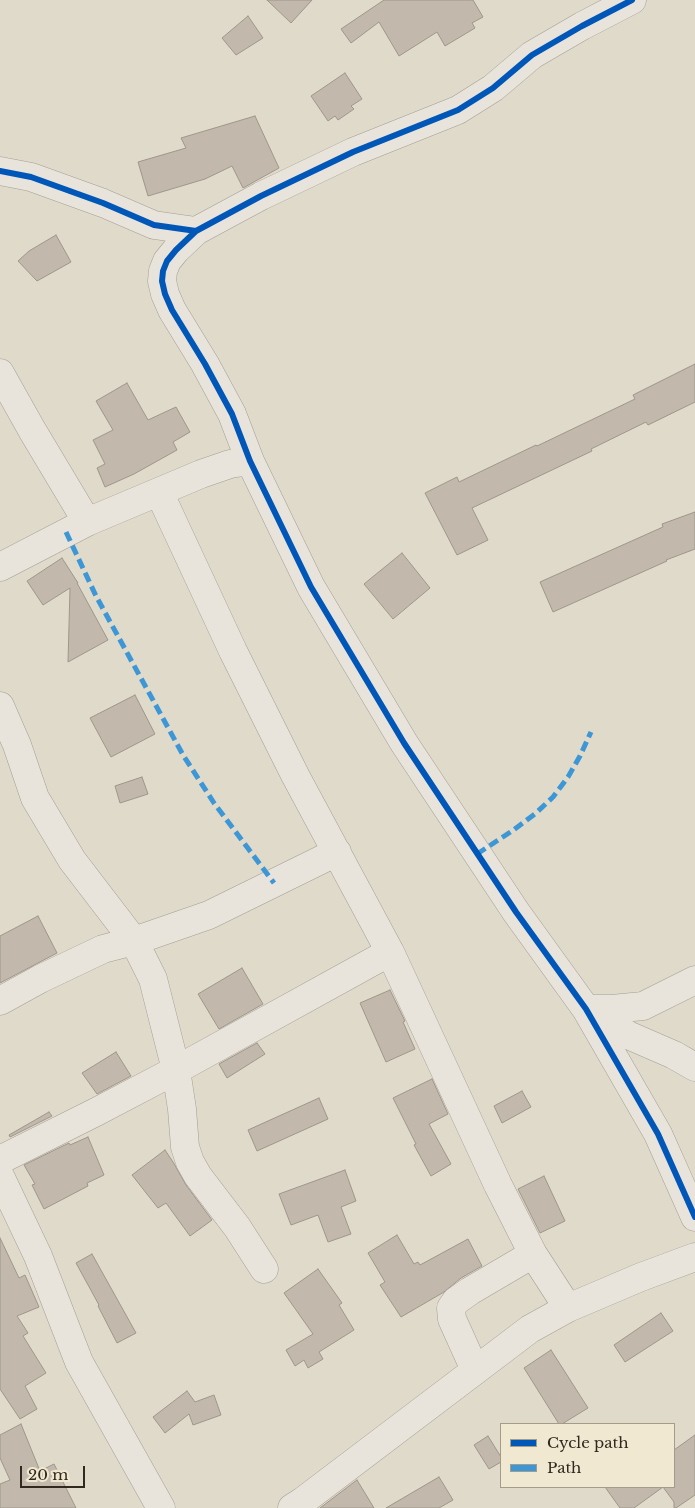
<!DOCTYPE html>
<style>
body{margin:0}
#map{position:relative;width:695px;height:1508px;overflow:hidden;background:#dfdaca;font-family:"Libre Baskerville",serif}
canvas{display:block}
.legend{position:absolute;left:500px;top:1423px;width:175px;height:65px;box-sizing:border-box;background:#f0e8d1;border:1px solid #a49b89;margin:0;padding:6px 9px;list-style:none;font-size:15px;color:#31281e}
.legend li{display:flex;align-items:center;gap:10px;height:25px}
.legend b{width:25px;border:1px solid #a49b89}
.scale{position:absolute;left:20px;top:1466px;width:65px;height:22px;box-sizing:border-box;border:2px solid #31281e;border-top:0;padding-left:6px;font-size:15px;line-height:18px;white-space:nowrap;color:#31281e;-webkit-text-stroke:4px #f0e8d1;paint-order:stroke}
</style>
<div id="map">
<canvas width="695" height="1508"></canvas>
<ul class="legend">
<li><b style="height:6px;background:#0057b8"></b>Cycle path</li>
<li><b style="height:6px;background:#3d96d5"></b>Path</li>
</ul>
<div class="scale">20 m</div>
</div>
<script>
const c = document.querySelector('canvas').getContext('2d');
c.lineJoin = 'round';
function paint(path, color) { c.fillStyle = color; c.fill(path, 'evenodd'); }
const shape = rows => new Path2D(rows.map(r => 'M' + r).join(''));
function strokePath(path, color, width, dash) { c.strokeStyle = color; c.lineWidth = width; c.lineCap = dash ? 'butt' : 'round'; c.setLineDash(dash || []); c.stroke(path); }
const building = shape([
 [267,0,312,0,291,23,267,0],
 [384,0,473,0,483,17,472,23,475,28,445,46,437,32,399,56,379,22,351,43,341,29,384,0],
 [248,16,263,38,236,55,222,38,248,16],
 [345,73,362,99,351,106,354,109,338,120,335,116,328,121,311,96,345,73],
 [255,116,279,168,243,188,232,166,205,179,148,196,138,162,186,148,181,138,255,116],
 [56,235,71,262,37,281,18,261,29,251,56,235],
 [695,364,695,402,648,425,646,422,591,449,592,451,472,508,488,540,457,555,425,493,457,477,459,482,536,445,537,446,585,423,635,399,633,395,695,364],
 [127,383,148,420,176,407,190,432,173,442,177,450,134,474,105,487,97,468,105,464,93,440,113,430,96,401,127,383],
 [695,512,695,549,666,560,667,561,553,612,540,582,663,527,662,524,695,512],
 [402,553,430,588,393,619,364,584,402,553],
 [62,558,78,583,77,583,108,640,68,662,70,588,43,605,27,581,62,558],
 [135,695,155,734,111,757,90,718,135,695],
 [142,777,148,794,120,803,115,786,142,777],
 [38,916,57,953,0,983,0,936,38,916],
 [242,968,263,1004,219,1029,198,994,242,968],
 [390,990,405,1021,403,1022,415,1049,386,1062,360,1003,390,990],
 [257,1043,265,1054,227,1078,219,1064,257,1043],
 [116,1052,131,1076,97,1094,82,1073,116,1052],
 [432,1079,448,1114,429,1124,451,1164,431,1176,414,1145,416,1144,393,1098,432,1079],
 [522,1091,531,1107,502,1123,494,1106,522,1091],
 [319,1098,328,1119,257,1151,248,1130,319,1098],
 [49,1112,52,1116,10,1137,9,1135,49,1112],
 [88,1137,104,1175,87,1183,88,1186,44,1209,32,1185,35,1184,24,1165,69,1143,70,1145,88,1137],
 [165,1150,173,1162,186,1185,212,1220,190,1236,166,1203,158,1208,132,1175,165,1150],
 [345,1170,356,1201,341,1207,351,1234,328,1242,318,1215,291,1225,279,1194,345,1170],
 [544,1176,565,1221,540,1233,518,1189,544,1176],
 [397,1235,414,1264,418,1262,420,1265,468,1239,482,1266,461,1278,444,1292,401,1317,380,1285,385,1282,368,1253,397,1235],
 [0,1238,19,1278,25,1275,39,1307,17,1316,28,1333,23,1336,46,1373,25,1386,37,1409,20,1419,0,1389,0,1238],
 [92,1254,136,1333,117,1343,98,1306,99,1305,76,1263,92,1254],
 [318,1269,342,1303,339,1305,354,1330,319,1352,323,1359,308,1368,304,1360,295,1366,286,1350,313,1334,284,1293,318,1269],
 [661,1313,673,1331,625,1362,614,1345,661,1313],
 [551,1350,588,1408,562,1424,559,1424,524,1368,551,1350],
 [187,1391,195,1402,214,1395,221,1415,193,1425,189,1414,165,1433,153,1417,187,1391],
 [21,1424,40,1471,54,1464,76,1508,0,1508,0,1484,10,1480,0,1458,0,1435,21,1424],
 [695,1435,695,1495,676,1508,674,1508,674,1502,663,1487,674,1487,674,1450,695,1435],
 [488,1436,501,1457,501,1462,489,1469,474,1445,488,1436],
 [439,1477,453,1500,439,1508,386,1508,439,1477],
 [357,1480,374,1508,320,1508,357,1480],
 [605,1487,663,1487,634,1508,620,1508,605,1487]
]);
const minor = shape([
 [0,171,31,177,103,203,154,225,196,231,261,196,353,152,458,110,493,88,532,55,582,26,632,0],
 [196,231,176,250,167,261,163,271,162,281,165,294,172,310,205,364,232,414,250,461,311,587,404,743,516,912,586,1009,658,1134,695,1217],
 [0,373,32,430,87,522],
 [159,492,233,651,295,775,390,952,498,1185,533,1254,568,1308],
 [0,567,87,522,201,474,230,464,250,461],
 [0,706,17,745,35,798,72,860,134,941,153,979,176,1070,182,1109,185,1147,190,1162,198,1176,237,1227,264,1269],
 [0,1001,40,979,103,949,134,941,209,915,337,852],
 [586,1009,612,1009,643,1006,695,980],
 [589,1011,628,1035,674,1055,695,1067],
 [0,1160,96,1112,176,1070,390,952],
 [0,1176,38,1256,79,1362,161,1508],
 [475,1370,452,1319,451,1308,456,1301,470,1291,533,1254],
 [292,1508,303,1501,530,1329,568,1308,641,1277,695,1257]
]);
const quiet = shape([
 [66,532,96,596,183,755,214,803,274,883],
 [477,854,512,831,536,813,553,797,568,777,580,756,591,732]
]);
const cycleway = shape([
 [0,171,31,177,103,203,154,225,196,231,261,196,353,152,458,110,493,88,532,55,582,26,632,0],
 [196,231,176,250,167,261,163,271,162,281,165,294,172,310,205,364,232,414,250,461,311,587,404,743,516,912,586,1009,658,1134,695,1217]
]);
paint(building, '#c2b9ac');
strokePath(building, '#9e968b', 1);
strokePath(minor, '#a49f94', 29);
strokePath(minor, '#e8e4db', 28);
strokePath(quiet, '#3d96d5', 5, [10, 5]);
strokePath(cycleway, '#0057b8', 6);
</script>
